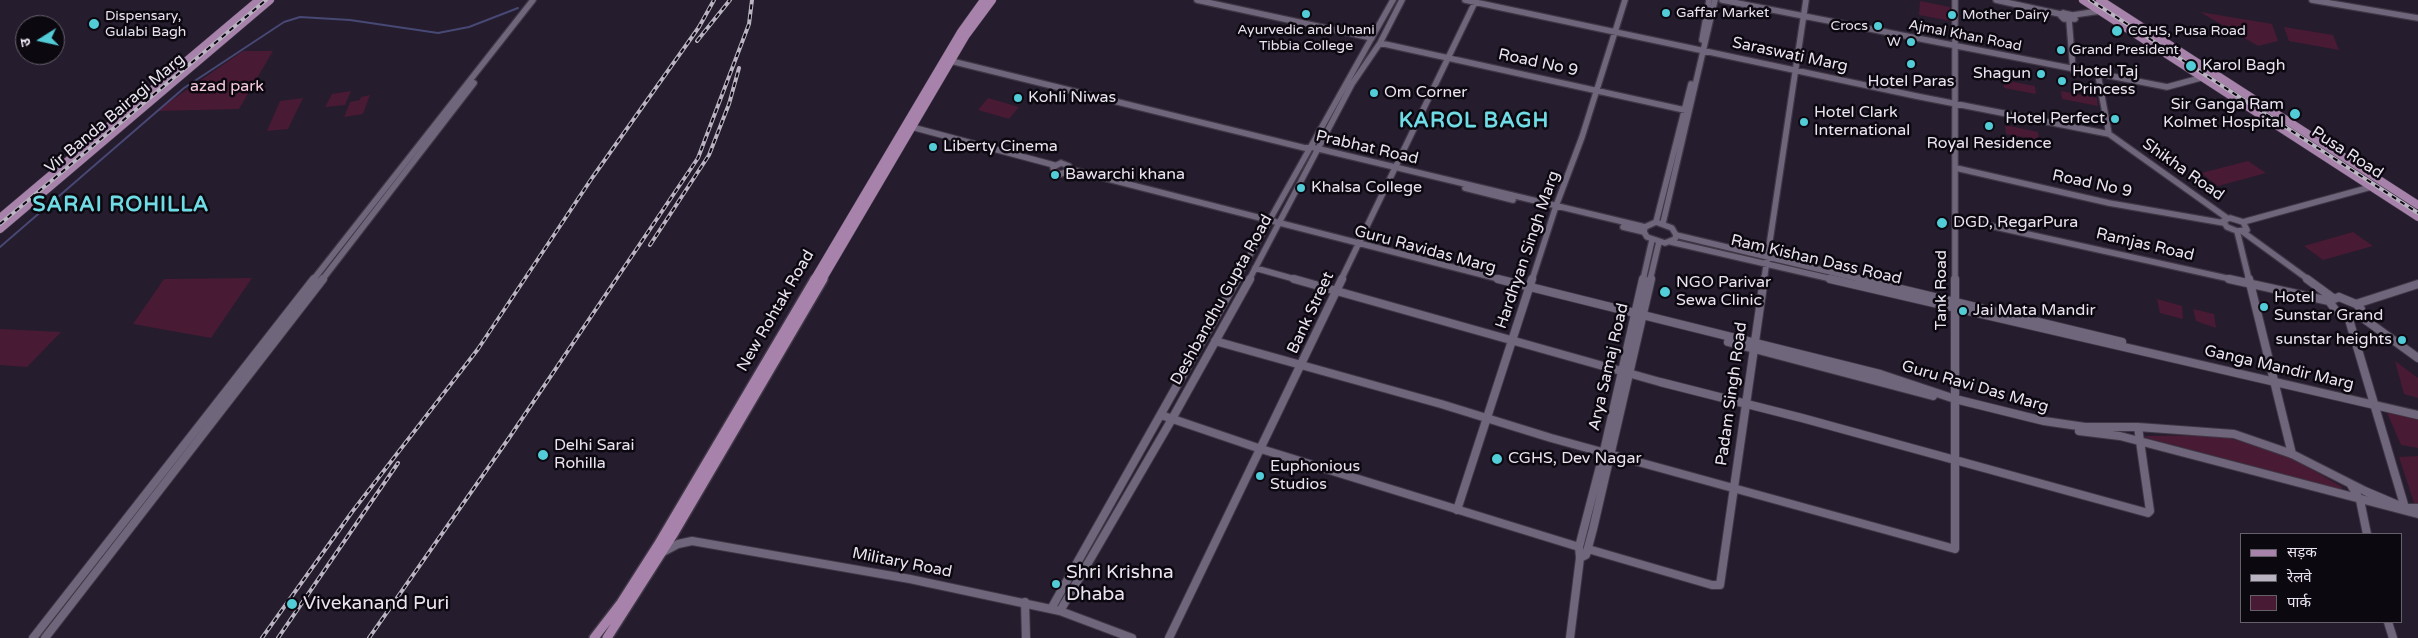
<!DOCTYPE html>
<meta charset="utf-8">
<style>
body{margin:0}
#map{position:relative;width:2418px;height:638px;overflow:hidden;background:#251c2e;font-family:"Varela Round","Noto Sans Devanagari",sans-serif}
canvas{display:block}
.legend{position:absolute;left:2240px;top:533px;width:162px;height:90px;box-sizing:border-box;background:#0c0810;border:1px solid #65606a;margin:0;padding:6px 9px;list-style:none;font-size:15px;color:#eae4f1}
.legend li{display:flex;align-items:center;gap:10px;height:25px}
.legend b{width:25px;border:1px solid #65606a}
.north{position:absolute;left:15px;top:15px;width:50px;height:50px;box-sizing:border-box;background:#0c0810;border:1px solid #65606a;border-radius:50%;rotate:260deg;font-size:14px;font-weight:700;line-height:20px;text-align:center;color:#eae4f1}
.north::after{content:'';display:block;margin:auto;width:18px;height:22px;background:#52ccd6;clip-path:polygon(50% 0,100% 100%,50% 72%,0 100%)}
</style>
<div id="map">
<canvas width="2418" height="638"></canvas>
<ul class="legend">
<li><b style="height:6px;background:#a782aa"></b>सड़क</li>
<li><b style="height:6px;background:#bab3c2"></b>रेलवे</li>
<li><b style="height:14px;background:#491a33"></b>पार्क</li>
</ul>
<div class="north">उ</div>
</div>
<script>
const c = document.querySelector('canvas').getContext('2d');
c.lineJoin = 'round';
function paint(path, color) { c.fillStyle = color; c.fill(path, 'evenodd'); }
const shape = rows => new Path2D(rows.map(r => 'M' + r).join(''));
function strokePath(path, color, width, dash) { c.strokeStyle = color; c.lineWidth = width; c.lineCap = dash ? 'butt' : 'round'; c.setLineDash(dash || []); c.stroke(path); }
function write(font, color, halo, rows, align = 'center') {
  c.font = font + ' "Varela Round",sans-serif'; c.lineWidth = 5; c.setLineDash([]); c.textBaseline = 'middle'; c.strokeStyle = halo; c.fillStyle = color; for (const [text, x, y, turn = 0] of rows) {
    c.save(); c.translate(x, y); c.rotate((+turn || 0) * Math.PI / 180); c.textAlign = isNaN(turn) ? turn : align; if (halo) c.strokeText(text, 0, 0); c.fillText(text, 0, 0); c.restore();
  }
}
const green = shape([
 [1920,1,1950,7,1951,21,1919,15],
 [2200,12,2272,24,2278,41,2258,46],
 [2284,27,2333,35,2339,50,2289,41],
 [243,51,273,51,239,109,156,111],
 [2003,80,2035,86,2036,94,2004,88],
 [351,91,345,105,325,107,332,94],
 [2061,91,2097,98,2098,106,2062,99],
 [370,95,363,114,344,117,350,102,360,100,361,97],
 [303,98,288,129,267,131,280,101],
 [988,98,1019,107,1009,119,978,110],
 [2005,125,2038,132,2039,140,2006,134],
 [2248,161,2266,173,2218,186,2201,173],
 [2353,232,2373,246,2323,260,2304,246],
 [252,278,211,338,133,324,164,279],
 [2157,299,2182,306,2183,319,2160,313],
 [2193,309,2214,314,2216,328,2196,321],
 [0,329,61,332,27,367,0,365],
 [2395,361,2418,378,2418,398,2404,394],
 [2385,408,2418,416,2418,448,2401,445],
 [2219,435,2287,455,2342,487,2343,490,2147,438,2145,436],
 [2418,456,2418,503,2414,503,2399,457]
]);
const stream = shape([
 [0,247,184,88,284,22,300,17,350,20,438,33,469,27,518,8]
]);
const minorFar1 = shape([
 [1197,0,1372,38],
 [1465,0,1916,96,2109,134,2227,218],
 [1722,0,2167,87,2204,77],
 [1955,0,1955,280],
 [1996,0,2060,14],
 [2312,0,2418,18],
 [2063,13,2072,15,2075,19,2064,19,2060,15,2063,13],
 [2073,15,2100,11],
 [2069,20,2073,70],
 [1702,40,1709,0],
 [1380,43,1689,111],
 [951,61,1305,148,1311,147,1645,227],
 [2098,75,2109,134],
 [908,126,1054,165],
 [1061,163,1069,166,1068,171,1061,174,1054,172,1053,167,1061,163],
 [1956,168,2109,203,2224,223],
 [1069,169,1503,280],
 [1465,188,1513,200],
 [1955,218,2235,280],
 [2230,218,2243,222,2247,230,2237,231,2227,227,2223,221,2230,218],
 [1656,222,1691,84],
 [1656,222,1672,228,1676,235,1675,239,1665,243,1647,237,1644,232,1645,227,1656,222],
 [2243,222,2371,187],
 [1663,223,1715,0],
 [1623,227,1644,232],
 [2237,231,2249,280],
 [2243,232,2309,280],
 [1676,235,1864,280],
 [1671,242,1836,280],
 [1255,268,1298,280],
 [313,280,533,0],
 [322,280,474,83],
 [1236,280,1393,0],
 [1249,280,1352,84,1380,43,1402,0],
 [1341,280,1476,0],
 [1532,280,1556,206,1582,137,1625,0],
 [1643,280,1652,240],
 [1650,280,1659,242],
 [1764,280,1806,0]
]);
const minor = shape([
 [1294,279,1660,382,1802,418,2148,513,2150,511,2138,427],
 [1498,279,1880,374,1955,399,2044,421,2085,427,2138,427,2234,434,2292,454,2365,491,2405,508,2418,508],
 [1830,279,2418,415],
 [1859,279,2122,342],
 [2229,279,2329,301],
 [2249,279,2292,454],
 [2307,279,2333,298],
 [2339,297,2356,304,2361,309,2361,315,2352,317,2336,311,2329,301,2339,297],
 [2356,304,2418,284],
 [2348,316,2405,508],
 [2360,316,2418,358],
 [1215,341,1441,404,1551,438,1955,549,1955,279],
 [1728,342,1933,396],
 [1161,415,1261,449,1579,547],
 [2079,431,2120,436,2418,514],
 [2351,485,2360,500,2367,534],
 [1457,510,1532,279],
 [1588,549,1712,585,1720,585,1764,279],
 [663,552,678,544,692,541,910,579,1060,611,1132,638],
 [1580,558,1586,555,1593,529,1651,279],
 [1025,602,1026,638],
 [1051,609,1237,279],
 [1060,611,1172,419,1250,279],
 [2388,622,2393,638],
 [33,638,314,279],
 [45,638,323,279],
 [1169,638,1342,279],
 [1570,638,1580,558,1579,547,1604,451,1643,279]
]);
const majorFar1 = shape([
 [2083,0,2418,217],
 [2100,0,2418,205],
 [0,218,259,0],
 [0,229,270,0],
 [814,280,961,32,984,0],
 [822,280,966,35,992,0]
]);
const major = shape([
 [594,638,621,603,658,545,815,279],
 [607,638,674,533,823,279]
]);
const rail = shape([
 [2090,0,2418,213],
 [697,41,730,0],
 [0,224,266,0],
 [650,245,709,155,729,104,739,68],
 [262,638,352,512,478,349,592,178,699,27,714,0],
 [278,638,398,463],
 [369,638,509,438,698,158,749,24,752,0]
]);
const markers = [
 [1666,13,5,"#52ccd6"],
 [1306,14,5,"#52ccd6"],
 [1952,15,5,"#52ccd6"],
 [94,24,6,"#52ccd6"],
 [1878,26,5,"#52ccd6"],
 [2117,31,6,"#52ccd6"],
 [1911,42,5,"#52ccd6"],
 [2061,50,5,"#52ccd6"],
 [1911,64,5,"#52ccd6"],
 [2191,66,6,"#52ccd6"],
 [2041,74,5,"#52ccd6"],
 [2062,81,5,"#52ccd6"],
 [1374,93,5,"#52ccd6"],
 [1018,98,5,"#52ccd6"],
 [2295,114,6,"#52ccd6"],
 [2115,119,5,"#52ccd6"],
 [1804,122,5,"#52ccd6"],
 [1989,126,5,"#52ccd6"],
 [933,147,5,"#52ccd6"],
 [1055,175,5,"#52ccd6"],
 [1301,188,5,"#52ccd6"],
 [1942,223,6,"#52ccd6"],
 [1665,292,6,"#52ccd6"],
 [2264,307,5,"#52ccd6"],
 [1963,311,5,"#52ccd6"],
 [2402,340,5,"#52ccd6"],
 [543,455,6,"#52ccd6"],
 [1497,459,6,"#52ccd6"],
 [1260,476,5,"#52ccd6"],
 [1056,584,5,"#52ccd6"],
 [292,604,6,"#52ccd6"]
];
const farPoinames = [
 ["Gaffar Market",1676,13],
 ["Mother Dairy",1962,15],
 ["Dispensary,",105,16],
 ["Gulabi Bagh",105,32],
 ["Crocs",1868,26,"right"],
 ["Ayurvedic and Unani",1306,30,"center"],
 ["Tibbia College",1306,46,"center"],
 ["CGHS, Pusa Road",2128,31],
 ["W",1901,42,"right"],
 ["Grand President",2071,50]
];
const farStreetnames = [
 ["Ajmal Khan Road",1965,36,11]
];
const streetNames = [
 ["Saraswati Marg",1790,55,12],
 ["Road No 9",1538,63,12],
 ["Vir Banda Bairagi Marg",115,114,-40],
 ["Prabhat Road",1367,148,13],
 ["Pusa Road",2347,153,33],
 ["Shikha Road",2183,170,35],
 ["Road No 9",2092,184,12],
 ["Ramjas Road",2145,245,13],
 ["Guru Ravidas Marg",1425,250,15],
 ["Hardhyan Singh Marg",1528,250,-71],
 ["Ram Kishan Dass Road",1816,260,13],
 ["Tank Road",1942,290,-90],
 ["Deshbandhu Gupta Road",1222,300,-61],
 ["New Rohtak Road",776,311,-60],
 ["Bank Street",1311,313,-65],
 ["Arya Samaj Road",1609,367,-77],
 ["Ganga Mandir Marg",2279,368,13],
 ["Guru Ravi Das Marg",1975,387,16],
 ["Padam Singh Road",1732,394,-82],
 ["Military Road",902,563,11]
];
const poiNames = [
 ["Karol Bagh",2202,66],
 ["Hotel Taj",2072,72],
 ["Princess",2072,90],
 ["Shagun",2031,74,"right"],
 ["Hotel Paras",1911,82,"center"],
 ["Om Corner",1384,93],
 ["Kohli Niwas",1028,98],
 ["Sir Ganga Ram",2284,105,"right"],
 ["Kolmet Hospital",2284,123,"right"],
 ["Hotel Clark",1814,113],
 ["International",1814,131],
 ["Hotel Perfect",2105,119,"right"],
 ["Royal Residence",1989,144,"center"],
 ["Liberty Cinema",943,147],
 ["Bawarchi khana",1065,175],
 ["Khalsa College",1311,188],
 ["DGD, RegarPura",1953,223],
 ["NGO Parivar",1676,283],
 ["Sewa Clinic",1676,301],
 ["Hotel",2274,298],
 ["Sunstar Grand",2274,316],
 ["Jai Mata Mandir",1973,311],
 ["sunstar heights",2392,340,"right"],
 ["Delhi Sarai",554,446],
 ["Rohilla",554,464],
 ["CGHS, Dev Nagar",1508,459],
 ["Euphonious",1270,467],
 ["Studios",1270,485]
];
const parkNames = [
 ["azad park",227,87]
];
const nearPoinames = [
 ["Shri Krishna",1066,573],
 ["Dhaba",1066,595],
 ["Vivekanand Puri",303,604]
];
const districtNames = [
 ["KAROL BAGH",1474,121],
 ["SARAI ROHILLA",121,205]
];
paint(green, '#491a33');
strokePath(stream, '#484875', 2);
strokePath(minorFar1, '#3f3746', 8);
strokePath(minor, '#3f3746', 10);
strokePath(majorFar1, '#3f3746', 9);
strokePath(major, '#3f3746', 12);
strokePath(minorFar1, '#70667b', 5.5);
strokePath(minor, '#70667b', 8);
strokePath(majorFar1, '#a782aa', 8);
strokePath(major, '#a782aa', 9);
strokePath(rail, '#bab3c2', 4);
strokePath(rail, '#0c0810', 2, [5]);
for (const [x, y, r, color] of markers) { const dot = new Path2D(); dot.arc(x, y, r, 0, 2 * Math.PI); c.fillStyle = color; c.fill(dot); strokePath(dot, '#0c0810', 2); }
write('14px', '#eae4f1', '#0c0810', farPoinames, 'left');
write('14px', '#eae4f1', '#0c0810', farStreetnames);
write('16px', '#eae4f1', '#0c0810', streetNames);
write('16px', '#eae4f1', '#0c0810', poiNames, 'left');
write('16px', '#f6cbde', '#0c0810', parkNames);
write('19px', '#eae4f1', '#0c0810', nearPoinames, 'left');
c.letterSpacing = '1px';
write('bold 21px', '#6fdbe5', '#0c0810', districtNames);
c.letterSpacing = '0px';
</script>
